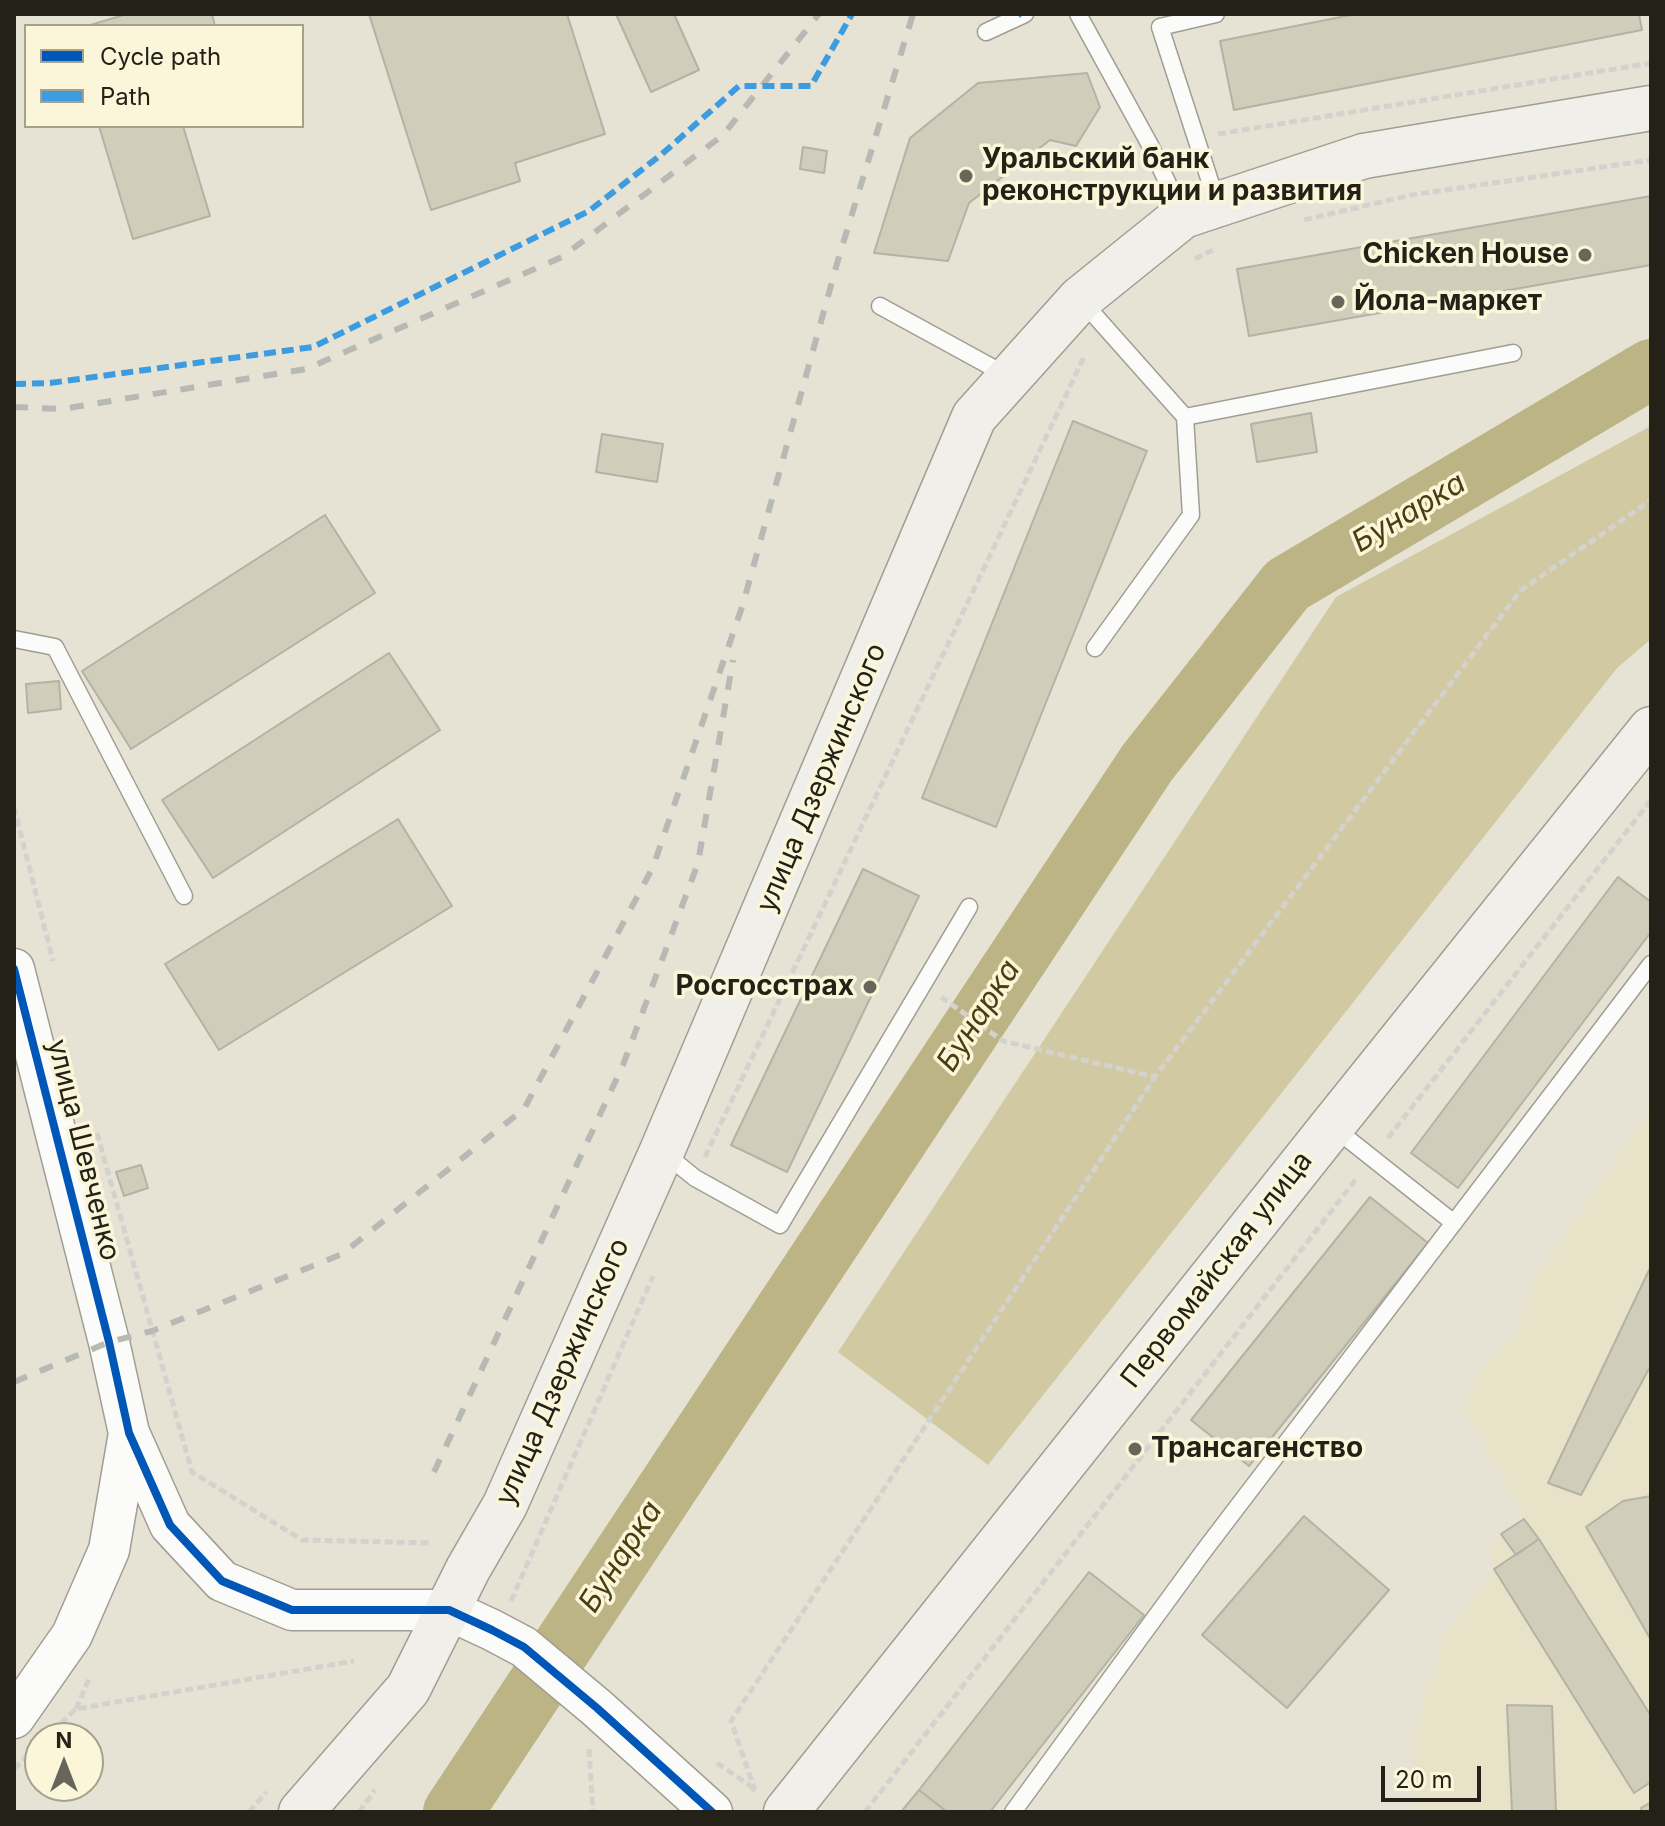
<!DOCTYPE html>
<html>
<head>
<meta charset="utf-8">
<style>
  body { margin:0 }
  #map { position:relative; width:1665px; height:1826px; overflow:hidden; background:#e6e3d4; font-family:Inter,sans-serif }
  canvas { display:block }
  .frame { position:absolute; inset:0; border:16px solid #242218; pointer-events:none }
  .legend { position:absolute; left:24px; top:24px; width:280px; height:104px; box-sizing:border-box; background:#fbf6d9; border:2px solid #a5a18c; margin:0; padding:10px 14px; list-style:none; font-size:24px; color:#242218 }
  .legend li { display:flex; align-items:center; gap:16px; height:40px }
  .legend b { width:40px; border:2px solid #a5a18c }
  .north { position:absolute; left:24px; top:1722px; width:80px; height:80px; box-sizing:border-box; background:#fbf6d9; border:2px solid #a5a18c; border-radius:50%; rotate:0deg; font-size:22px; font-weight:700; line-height:32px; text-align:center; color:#242218 }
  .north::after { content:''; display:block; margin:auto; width:28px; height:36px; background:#68665a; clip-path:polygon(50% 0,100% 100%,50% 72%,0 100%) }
  .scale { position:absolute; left:1381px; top:1766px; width:100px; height:36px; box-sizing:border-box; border:4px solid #242218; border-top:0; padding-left:10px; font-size:24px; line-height:28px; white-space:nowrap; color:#242218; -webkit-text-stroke:6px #fbf6d9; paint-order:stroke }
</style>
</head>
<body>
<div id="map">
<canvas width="1665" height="1826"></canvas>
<div class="frame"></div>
<ul class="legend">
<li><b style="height:10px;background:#0057b8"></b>Cycle path</li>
<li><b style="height:10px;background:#3c9cdf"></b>Path</li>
</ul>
<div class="north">N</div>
<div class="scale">20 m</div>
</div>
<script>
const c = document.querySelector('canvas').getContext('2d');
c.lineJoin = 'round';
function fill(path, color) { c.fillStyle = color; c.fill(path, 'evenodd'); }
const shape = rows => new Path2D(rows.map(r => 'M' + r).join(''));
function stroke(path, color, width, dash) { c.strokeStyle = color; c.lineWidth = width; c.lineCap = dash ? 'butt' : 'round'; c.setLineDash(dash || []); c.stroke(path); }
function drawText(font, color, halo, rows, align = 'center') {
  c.font = font + ' Inter,sans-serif'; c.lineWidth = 7; c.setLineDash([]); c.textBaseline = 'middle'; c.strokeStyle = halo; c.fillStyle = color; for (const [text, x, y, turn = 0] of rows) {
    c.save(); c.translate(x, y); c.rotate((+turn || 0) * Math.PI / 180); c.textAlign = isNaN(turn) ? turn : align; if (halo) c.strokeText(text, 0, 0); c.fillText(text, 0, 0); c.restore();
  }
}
const built = shape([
  [1651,1108,1651,1812,1418,1812,1412,1734,1444,1637,1494,1569,1488,1547,1524,1519,1464,1408,1484,1367,1515,1334,1538,1273]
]);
const forest = shape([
  [1651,426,1651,639,1617,668,988,1465,838,1352,1336,597]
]);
const river = shape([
  [453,1812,1147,763,1287,585,1651,369]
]);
const building = shape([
  [127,14,212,14,215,26,87,26,127,14],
  [369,14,567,14,605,134,515,163,520,181,431,210,369,14],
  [616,14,674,14,699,70,651,92,616,14],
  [1356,14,1639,14,1642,30,1234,110,1220,41,1356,14],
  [1087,73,1100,107,1076,146,1050,140,969,203,948,261,874,253,910,138,978,83,1087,73],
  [99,126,183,126,210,216,133,239,99,126],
  [803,147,827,151,824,173,800,169,803,147],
  [1651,196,1651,265,1249,336,1237,269,1651,196],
  [1311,413,1317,452,1257,462,1251,424,1311,413],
  [1073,421,1147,451,996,827,922,798,1073,421],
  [602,434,663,444,657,482,596,472,602,434],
  [325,515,375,593,131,749,82,671,325,515],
  [389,653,440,730,213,878,162,800,389,653],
  [59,681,61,709,28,713,26,684,59,681],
  [398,819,452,906,219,1050,165,964,398,819],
  [863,869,919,896,787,1172,731,1145,863,869],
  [1618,877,1651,902,1651,932,1458,1188,1411,1153,1618,877],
  [141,1165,148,1188,124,1196,116,1172,141,1165],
  [1370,1197,1428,1243,1249,1466,1191,1420,1370,1197],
  [1651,1266,1651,1365,1581,1495,1548,1483,1651,1266],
  [1651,1496,1651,1640,1586,1527,1623,1501,1651,1496],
  [1304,1516,1389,1590,1287,1708,1202,1635,1304,1516],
  [1524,1519,1539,1539,1516,1555,1501,1534,1524,1519],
  [1539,1539,1651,1716,1651,1782,1634,1793,1494,1569,1539,1539],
  [1089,1572,1144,1615,990,1812,947,1812,919,1790,1089,1572],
  [1507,1705,1552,1706,1556,1812,1512,1812,1507,1705],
  [919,1790,947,1812,901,1812,919,1790],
  [1651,1802,1651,1812,1643,1812,1641,1808,1651,1802]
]);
const path = shape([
  [1218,134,1651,63],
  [1304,220,1411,195,1651,160],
  [1195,259,1215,249],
  [14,807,53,961],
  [941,997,1003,1041,1155,1077,1520,591,1651,500],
  [97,1133,192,1472,302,1540,432,1543],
  [1388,1138,1651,800],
  [705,1157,1084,357],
  [511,1601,653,1276],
  [76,1709,89,1679],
  [52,1732,76,1709,354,1661],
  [589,1749,593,1812],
  [717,1763,755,1789],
  [14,1769,30,1753],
  [752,1791,754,1788,731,1721,1155,1077],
  [249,1812,266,1792],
  [359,1812,375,1790],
  [865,1812,1357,1178]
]);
const service = shape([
  [1078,14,1150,145,1182,214],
  [1216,14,1160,27,1217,203],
  [986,32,1025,14],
  [1081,300,1185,417,1191,515,1095,648],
  [880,306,1008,376],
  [1185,417,1513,353],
  [14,639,55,647,184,896],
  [1333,1127,1454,1223],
  [663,1152,695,1178,780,1225,969,907],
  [1013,1812,1203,1552,1651,964]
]);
const tertiary = shape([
  [14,969,109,1342,129,1433,170,1525,222,1581,292,1610,449,1610,492,1630,524,1647,597,1708,712,1812],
  [14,1718,72,1635,109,1550,129,1433]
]);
const secondary = shape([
  [301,1812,408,1689,468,1569,505,1505,662,1151,974,417,1080,299,1183,216,1364,156,1651,108],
  [786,1812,1332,1126,1651,729]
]);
const rail = shape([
  [14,407,62,409,306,369,562,257,723,135,819,14],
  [14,1382,109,1342,152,1331,342,1254,524,1109,653,867,743,604,838,260,913,14],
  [434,1472,623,1065,698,863,733,660]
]);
const quiet = shape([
  [1020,14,1022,15],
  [14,384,50,383,313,347,589,211,662,154,739,86,811,86,852,14]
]);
const cycleway = shape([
  [14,969,109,1342,129,1433,170,1525,222,1581,292,1610,449,1610,492,1630,524,1647,597,1708,712,1812]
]);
const markers = [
  [966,176,8,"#68665a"],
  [1585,255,8,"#68665a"],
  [1338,302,8,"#68665a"],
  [870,987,8,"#68665a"],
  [1135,1449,8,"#68665a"]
];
const poiNames = [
  ["Уральский банк",982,160],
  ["реконструкции и развития",982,192],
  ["Chicken House",1569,255,"right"],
  ["Йола-маркет",1354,302],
  ["Росгосстрах",854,987,"right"],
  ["Трансагенство",1151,1449]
];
const streetNames = [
  ["улица Дзержинского",822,778,-67],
  ["улица Шевченко",83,1150,76],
  ["Первомайская улица",1217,1270,-52],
  ["улица Дзержинского",563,1372,-66]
];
const waterNames = [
  ["Бунарка",1409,513,-31],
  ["Бунарка",979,1016,-57],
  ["Бунарка",621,1557,-57]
];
fill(built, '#e8e2c8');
fill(forest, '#d1c9a2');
stroke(river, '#bdb486', 60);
fill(building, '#d0cdba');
stroke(building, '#b4b2a5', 2);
stroke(service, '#a09e93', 19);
stroke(tertiary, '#a09e93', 43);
stroke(secondary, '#a09e93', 47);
stroke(path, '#d3d2cd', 5, [8, 4]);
stroke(service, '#fbfbf9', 16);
stroke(tertiary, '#fbfbf9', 40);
stroke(secondary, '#f0efe9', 44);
stroke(rail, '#b8b8b4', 6, [14, 14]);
stroke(quiet, '#3c9cdf', 6, [12, 6]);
stroke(cycleway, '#0057b8', 8);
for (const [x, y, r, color] of markers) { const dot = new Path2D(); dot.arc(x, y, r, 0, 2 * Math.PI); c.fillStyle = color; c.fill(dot); stroke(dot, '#fbf6d9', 3); }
drawText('bold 28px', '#242218', '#fbf6d9', poiNames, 'left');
drawText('28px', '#242218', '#fbf6d9', streetNames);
drawText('italic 30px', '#473f0f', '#fbf6d9', waterNames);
</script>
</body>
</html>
